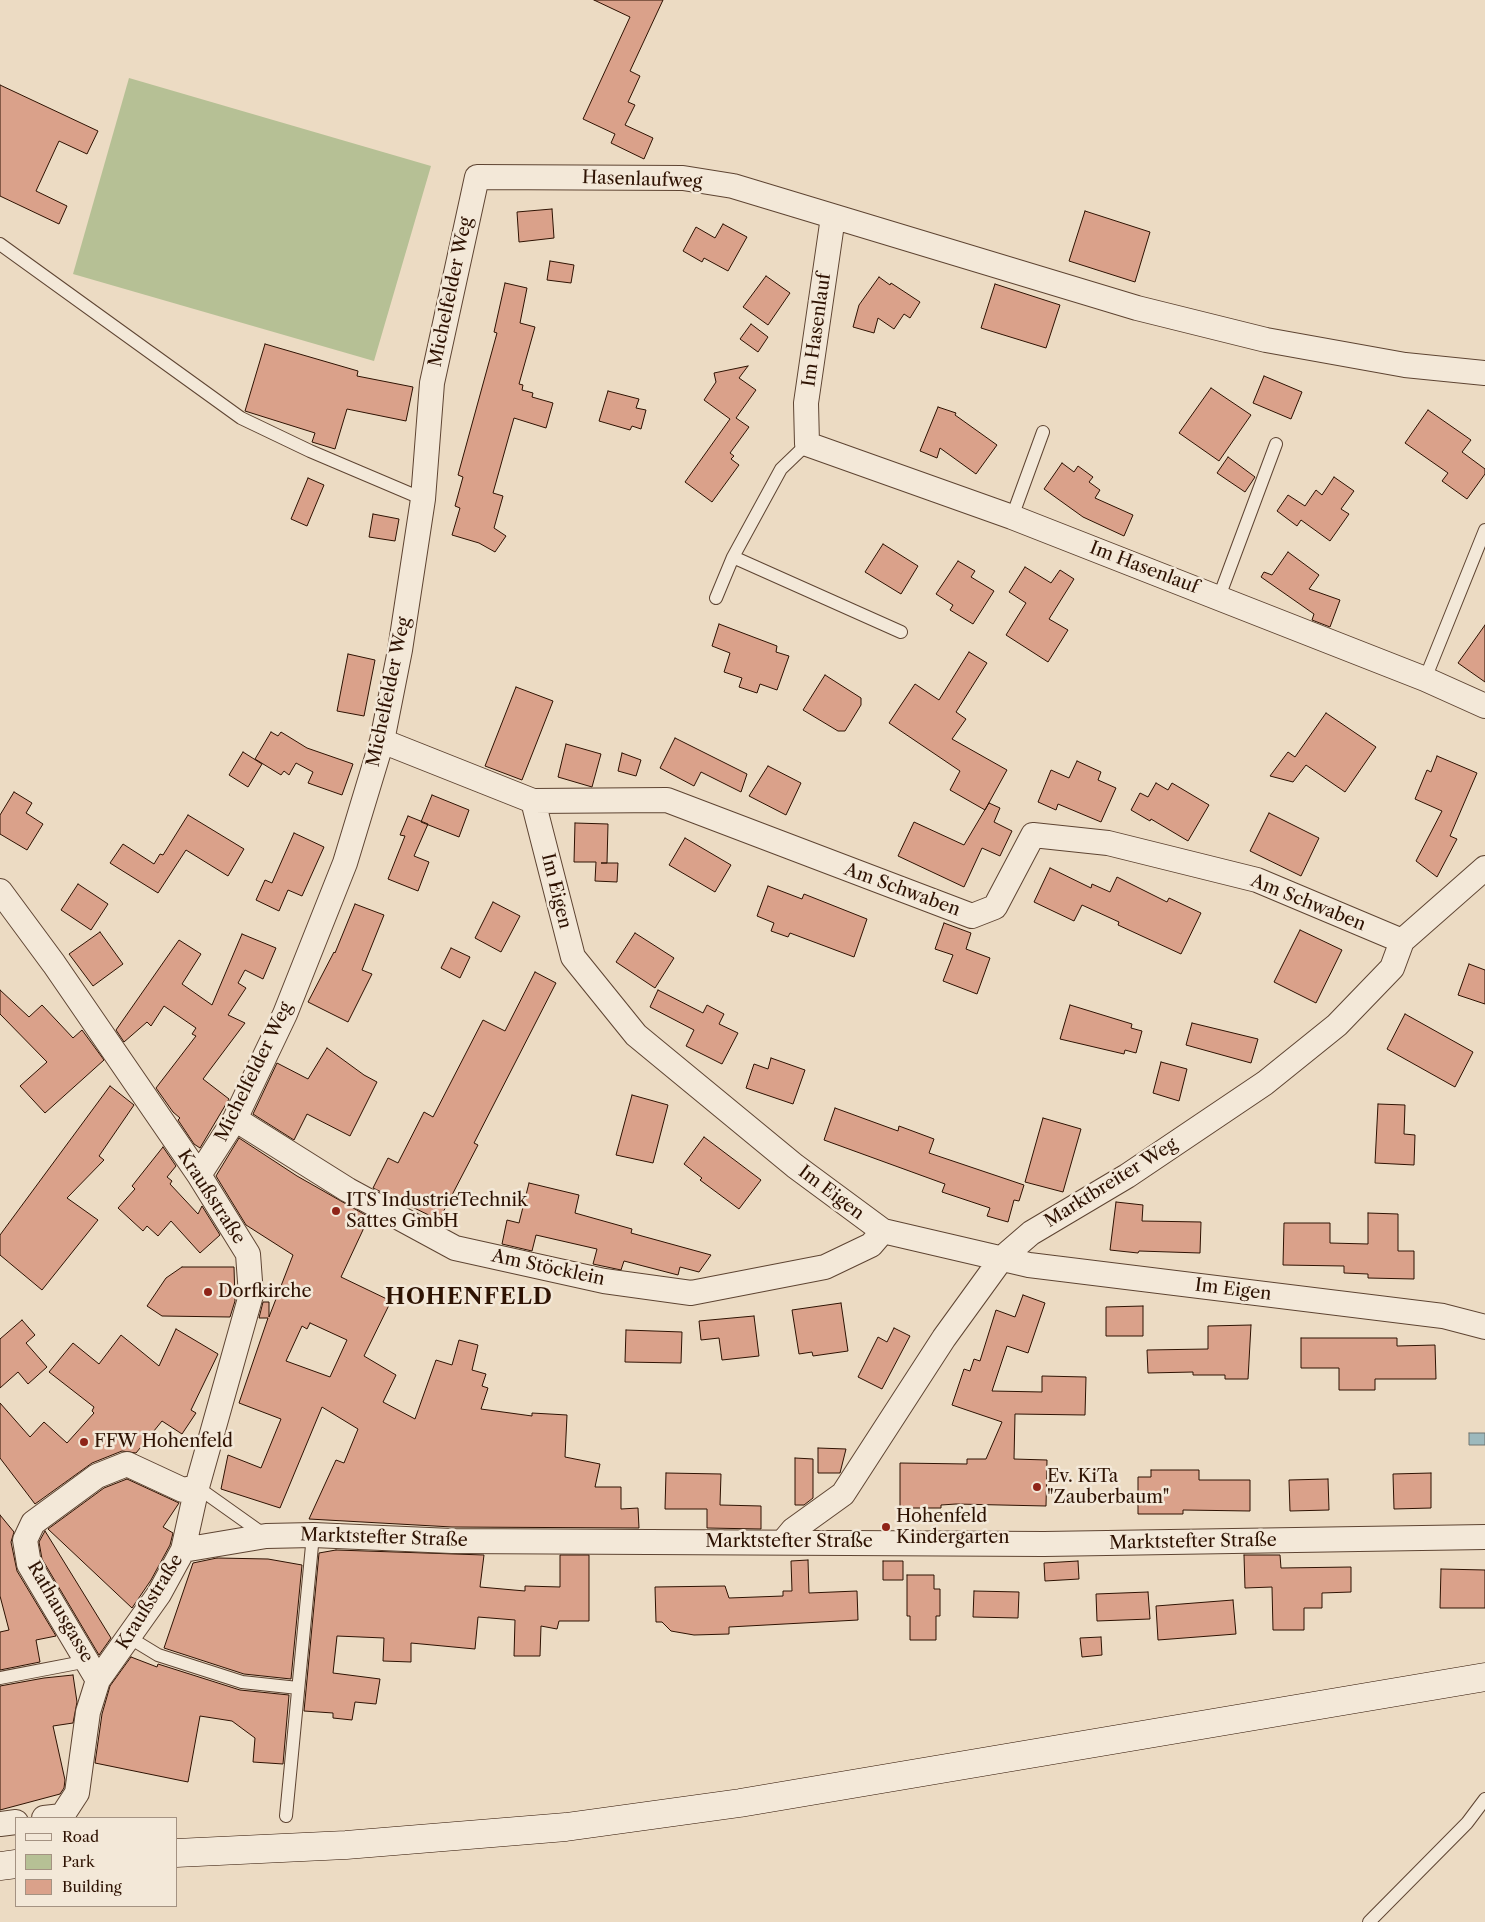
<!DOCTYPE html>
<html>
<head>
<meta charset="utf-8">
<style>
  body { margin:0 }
  #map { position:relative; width:1485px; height:1922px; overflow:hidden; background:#ecdbc3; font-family:"Libre Caslon Text",serif }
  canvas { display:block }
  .legend { position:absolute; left:15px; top:1817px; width:162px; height:90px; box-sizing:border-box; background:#f3e8d8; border:1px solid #a49282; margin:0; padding:6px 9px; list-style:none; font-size:15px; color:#2e1202 }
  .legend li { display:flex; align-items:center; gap:10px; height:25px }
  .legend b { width:25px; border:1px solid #a49282 }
</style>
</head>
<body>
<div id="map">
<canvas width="1485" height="1922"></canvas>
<ul class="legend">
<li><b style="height:6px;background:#f3e8d8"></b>Road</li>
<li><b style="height:14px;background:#b6c095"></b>Park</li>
<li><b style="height:14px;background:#daa18a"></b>Building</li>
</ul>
</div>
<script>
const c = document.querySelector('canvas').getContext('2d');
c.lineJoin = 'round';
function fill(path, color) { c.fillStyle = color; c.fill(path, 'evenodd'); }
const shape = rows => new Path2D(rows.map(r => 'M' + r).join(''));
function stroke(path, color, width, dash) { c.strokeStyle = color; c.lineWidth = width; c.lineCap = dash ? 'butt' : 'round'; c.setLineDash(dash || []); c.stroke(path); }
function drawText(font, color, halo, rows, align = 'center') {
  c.font = font + ' "Libre Caslon Text",serif'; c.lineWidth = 5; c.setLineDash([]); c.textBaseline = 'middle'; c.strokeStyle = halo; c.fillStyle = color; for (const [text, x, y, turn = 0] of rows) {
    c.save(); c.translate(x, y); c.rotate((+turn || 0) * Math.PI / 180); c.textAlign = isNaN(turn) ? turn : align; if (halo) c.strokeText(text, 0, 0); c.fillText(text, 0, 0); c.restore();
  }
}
const green = shape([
  [129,78,431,166,374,361,73,274]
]);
const water = shape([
  [1469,1433,1485,1433,1485,1445,1469,1445,1469,1433]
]);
const building = shape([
  [594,0,663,0,630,71,640,76,628,102,635,105,625,125,653,138,644,159,611,143,615,134,583,119,630,17,594,0],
  [0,85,98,131,87,154,59,141,36,191,67,206,59,224,0,196,0,85],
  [552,209,554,238,519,242,517,212,552,209],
  [1085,211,1150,232,1135,282,1069,261,1085,211],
  [723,224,747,237,728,271,704,258,702,262,683,251,696,227,715,238,723,224],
  [550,261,574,265,571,283,547,280,550,261],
  [766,276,790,293,768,325,743,307,766,276],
  [879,277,890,285,891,283,920,302,910,318,904,314,894,329,878,318,874,333,853,327,859,305,879,277],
  [505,283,527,288,520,323,535,327,519,384,523,385,522,390,533,393,532,397,553,403,546,428,514,418,493,493,503,496,494,528,506,536,495,552,479,543,452,535,460,508,455,506,463,477,458,475,497,333,494,332,505,283],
  [995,284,1060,305,1046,348,981,328,995,284],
  [751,324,768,337,758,352,740,339,751,324],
  [265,344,358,371,357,376,413,387,406,421,347,409,335,449,312,442,315,433,245,411,265,344],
  [748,366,739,378,756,390,736,418,749,427,730,453,734,456,731,459,739,465,712,502,685,482,730,419,704,400,716,382,714,373,748,366],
  [1264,376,1302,392,1291,419,1253,403,1264,376],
  [1211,388,1251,415,1219,461,1179,433,1211,388],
  [608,391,639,399,636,408,646,410,641,429,632,426,630,430,599,421,608,391],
  [938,407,956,413,955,415,997,445,976,474,940,448,937,458,920,451,938,407],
  [1428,410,1471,440,1462,452,1485,469,1485,474,1467,499,1442,481,1448,473,1405,443,1428,410],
  [1228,457,1255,477,1245,492,1217,473,1228,457],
  [1062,463,1074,472,1078,466,1093,477,1089,482,1100,490,1095,498,1133,515,1124,536,1083,517,1044,489,1062,463],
  [1334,477,1354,491,1341,509,1349,514,1330,541,1301,520,1297,526,1277,511,1288,495,1305,506,1316,490,1322,495,1334,477],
  [308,478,324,485,307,526,291,519,308,478],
  [373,514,399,519,395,541,369,537,373,514],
  [883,544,918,566,901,594,865,572,883,544],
  [1288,552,1319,575,1309,589,1340,600,1330,627,1312,620,1314,614,1261,577,1264,572,1272,575,1288,552],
  [958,561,975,571,971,577,994,591,973,624,950,610,953,605,936,594,958,561],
  [1025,567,1051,583,1060,570,1074,579,1049,619,1068,630,1048,662,1006,635,1026,603,1009,592,1025,567],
  [719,624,777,646,776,652,789,656,777,690,760,684,757,693,739,687,742,678,724,672,730,653,712,646,719,624],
  [1485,625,1485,682,1458,663,1485,625],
  [969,652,987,663,956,712,966,719,952,739,1007,770,985,810,950,790,960,771,889,723,915,684,939,700,969,652],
  [348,654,375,660,364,716,337,711,348,654],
  [825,675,861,698,861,705,845,731,838,731,803,710,825,675],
  [516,687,553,701,522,780,485,766,516,687],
  [1326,713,1376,747,1345,792,1306,765,1293,782,1270,776,1288,752,1295,757,1326,713],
  [271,732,278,736,281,732,307,748,353,764,342,795,308,783,313,772,296,763,289,775,284,771,281,775,255,759,271,732],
  [675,738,747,774,741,792,701,772,694,786,660,768,675,738],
  [566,744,601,754,592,787,558,777,566,744],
  [243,752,262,764,248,787,229,775,243,752],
  [622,753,641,760,636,776,618,771,622,753],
  [1437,756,1477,773,1450,836,1457,839,1437,877,1416,861,1442,811,1415,799,1427,770,1431,772,1437,756],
  [1077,761,1101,772,1098,780,1116,788,1101,822,1058,804,1056,810,1038,802,1051,770,1069,778,1077,761],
  [768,766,801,783,786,815,749,796,768,766],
  [1156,783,1168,790,1172,783,1209,805,1188,841,1151,819,1150,821,1131,810,1140,793,1148,797,1156,783],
  [14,792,32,803,26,813,43,824,27,850,0,834,0,815,14,792],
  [432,795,469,810,459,837,421,822,432,795],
  [989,803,1000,808,994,822,1012,831,1000,856,982,848,964,887,898,856,914,822,964,845,989,803],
  [1269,813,1319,838,1301,876,1250,851,1269,813],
  [188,815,244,849,228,876,186,850,158,893,110,863,123,844,154,864,160,854,163,855,188,815],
  [408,816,428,824,414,856,429,862,418,891,388,879,405,836,400,835,408,816],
  [575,823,608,824,607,863,601,863,618,863,617,882,595,881,596,862,574,862,575,823],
  [294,833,324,847,302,896,288,890,279,911,256,900,265,880,272,883,294,833],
  [685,838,731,865,715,892,669,865,685,838],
  [1050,868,1091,888,1092,884,1110,892,1117,877,1167,902,1169,898,1201,913,1181,954,1118,925,1119,922,1082,905,1074,921,1034,902,1050,868],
  [78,884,108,904,91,930,61,910,78,884],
  [768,886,802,899,804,894,867,919,854,957,790,933,788,937,771,931,774,923,757,916,768,886],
  [493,902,520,916,501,952,475,938,493,902],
  [355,904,384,915,362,970,372,974,348,1022,308,1002,334,952,335,953,355,904],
  [944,923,971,933,966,949,990,958,977,994,943,981,953,955,935,949,944,923],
  [1300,930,1342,950,1316,1003,1274,982,1300,930],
  [100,932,123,964,93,986,69,954,100,932],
  [635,933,674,958,655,988,616,962,635,933],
  [242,934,276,948,263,979,245,970,238,983,246,988,228,1015,245,1023,203,1079,229,1099,200,1148,194,1144,178,1120,180,1118,173,1112,156,1088,196,1036,192,1034,196,1028,164,1006,151,1026,147,1022,124,1042,116,1030,179,940,201,954,182,984,212,1005,242,934],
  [451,948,470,957,460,978,441,968,451,948],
  [1469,964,1485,970,1485,1004,1458,995,1469,964],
  [535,972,556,983,474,1143,478,1145,439,1220,373,1188,388,1158,398,1163,424,1112,433,1117,483,1020,505,1031,535,972],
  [0,990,29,1017,42,1005,73,1038,82,1030,104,1060,45,1113,20,1086,47,1062,0,1014,0,990],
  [658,990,703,1013,707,1005,724,1014,719,1024,738,1033,722,1064,686,1046,694,1030,650,1007,658,990],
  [1070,1005,1132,1024,1131,1028,1142,1031,1136,1053,1125,1050,1124,1054,1060,1039,1070,1005],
  [1405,1014,1473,1052,1455,1087,1387,1049,1405,1014],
  [1192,1023,1258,1039,1251,1063,1186,1045,1192,1023],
  [327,1048,364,1075,377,1082,350,1136,307,1114,294,1140,253,1114,277,1063,308,1079,327,1048],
  [771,1058,805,1070,793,1104,746,1088,754,1064,768,1069,771,1058],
  [1161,1062,1187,1069,1179,1101,1153,1093,1161,1062],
  [110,1086,134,1105,99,1156,104,1160,67,1198,98,1220,42,1290,0,1255,0,1235,110,1086],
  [632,1095,668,1105,653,1163,616,1155,632,1095],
  [1378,1104,1405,1105,1404,1134,1415,1135,1414,1165,1375,1163,1378,1104],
  [835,1108,898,1131,899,1126,934,1139,929,1153,1024,1185,1019,1201,1014,1200,1008,1222,987,1216,990,1208,942,1192,945,1184,824,1140,835,1108],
  [1043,1118,1081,1129,1063,1192,1025,1182,1043,1118],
  [704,1137,761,1180,739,1209,700,1180,702,1178,684,1164,704,1137],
  [239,1138,297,1176,369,1217,341,1277,391,1301,364,1356,396,1375,383,1402,415,1419,436,1360,452,1365,459,1340,478,1345,472,1370,486,1374,482,1386,488,1388,481,1409,532,1416,532,1413,567,1415,565,1457,600,1464,595,1487,621,1487,621,1509,638,1508,639,1528,452,1527,309,1519,336,1460,344,1463,358,1429,322,1407,280,1508,221,1489,228,1455,261,1468,281,1419,239,1403,268,1318,259,1318,263,1302,269,1302,269,1317,293,1255,246,1225,216,1176,239,1138],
  [310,1323,347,1340,330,1377,286,1361,302,1326,307,1329,310,1323],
  [163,1147,176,1166,167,1177,172,1181,170,1184,198,1214,202,1206,220,1235,200,1253,171,1221,158,1236,147,1226,143,1231,118,1208,135,1189,132,1186,163,1147],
  [529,1183,579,1195,575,1213,632,1229,631,1233,711,1255,699,1272,680,1267,678,1275,624,1261,621,1270,593,1264,597,1249,536,1235,532,1251,502,1244,507,1220,519,1223,529,1183],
  [1116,1202,1143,1205,1142,1221,1201,1222,1200,1253,1139,1251,1138,1253,1110,1250,1116,1202],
  [1368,1213,1398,1214,1398,1251,1414,1251,1414,1279,1368,1278,1368,1274,1344,1273,1344,1266,1283,1265,1284,1223,1330,1223,1330,1243,1368,1244,1368,1213],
  [182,1267,234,1267,235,1301,230,1317,162,1316,147,1306,166,1278,182,1267],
  [1023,1295,1045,1303,1028,1353,1007,1346,992,1391,1042,1392,1042,1376,1086,1377,1085,1415,1015,1414,1014,1459,1047,1460,1046,1506,956,1504,941,1505,941,1508,900,1508,900,1463,967,1464,967,1459,986,1459,1002,1422,952,1405,964,1369,970,1371,974,1359,980,1361,996,1310,1015,1317,1023,1295],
  [841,1303,848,1351,813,1356,812,1352,799,1354,792,1310,841,1303],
  [1143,1306,1143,1336,1106,1336,1106,1307,1143,1306],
  [754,1316,759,1356,722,1360,719,1338,701,1340,699,1321,754,1316],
  [22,1320,35,1335,26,1343,47,1367,28,1384,18,1372,0,1388,0,1339,22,1320],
  [1251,1325,1248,1379,1225,1379,1225,1375,1193,1375,1193,1372,1148,1373,1147,1350,1208,1349,1208,1326,1251,1325],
  [894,1328,910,1336,882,1389,858,1377,878,1337,887,1342,894,1328],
  [176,1329,218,1354,191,1410,196,1413,182,1434,162,1421,136,1453,122,1451,92,1463,35,1504,0,1458,0,1403,30,1437,44,1422,67,1443,94,1413,92,1411,94,1407,49,1372,73,1343,99,1364,121,1335,159,1366,176,1329],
  [626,1330,682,1332,681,1363,625,1362,626,1330],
  [1301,1338,1397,1338,1397,1346,1435,1345,1436,1379,1375,1379,1375,1390,1339,1390,1339,1368,1301,1368,1301,1338],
  [818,1448,846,1449,840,1473,818,1473,818,1448],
  [795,1458,813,1459,813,1498,804,1505,795,1505,795,1458],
  [1151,1470,1199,1470,1199,1480,1250,1480,1250,1511,1183,1510,1183,1514,1138,1514,1138,1477,1151,1477,1151,1470],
  [666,1473,721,1474,720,1505,761,1506,761,1529,707,1528,707,1509,665,1509,666,1473],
  [1431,1473,1431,1508,1394,1509,1393,1474,1431,1473],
  [127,1479,179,1503,163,1527,173,1533,170,1545,151,1580,132,1608,48,1529,104,1488,127,1479],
  [1328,1479,1329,1510,1290,1511,1289,1480,1328,1479],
  [0,1515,14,1532,11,1542,17,1571,56,1636,36,1640,40,1662,0,1670,0,1632,9,1630,0,1596,0,1515],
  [45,1531,111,1638,99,1655,42,1559,39,1542,45,1531],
  [336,1550,484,1555,480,1587,525,1591,525,1586,560,1587,560,1555,589,1555,589,1621,559,1621,557,1629,541,1626,540,1656,514,1656,515,1620,478,1617,475,1649,411,1643,411,1662,383,1661,384,1638,337,1636,333,1673,380,1679,376,1704,355,1702,352,1720,333,1718,333,1713,304,1711,319,1553,336,1550],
  [1244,1555,1280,1555,1281,1568,1351,1567,1351,1592,1322,1593,1322,1608,1304,1608,1304,1630,1273,1630,1272,1587,1245,1588,1244,1555],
  [217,1558,268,1559,302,1565,291,1679,244,1674,164,1648,193,1563,217,1558],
  [808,1560,809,1593,857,1591,858,1620,729,1627,729,1634,694,1635,671,1631,662,1622,656,1622,655,1587,725,1586,729,1598,783,1596,783,1591,792,1591,791,1561,808,1560],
  [883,1561,903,1561,903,1580,883,1580,883,1561],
  [1078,1561,1079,1579,1045,1581,1044,1563,1078,1561],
  [1441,1569,1485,1570,1485,1608,1440,1608,1441,1569],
  [907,1575,934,1575,934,1589,940,1589,940,1616,936,1616,936,1640,910,1640,910,1616,907,1616,907,1575],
  [974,1591,1019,1592,1018,1618,973,1617,974,1591],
  [1148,1592,1150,1619,1097,1621,1096,1594,1148,1592],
  [1233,1600,1236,1634,1158,1640,1156,1606,1233,1600],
  [1101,1637,1102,1655,1082,1657,1080,1638,1101,1637],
  [131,1657,157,1667,158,1664,240,1690,289,1695,283,1764,253,1762,255,1738,232,1721,200,1716,188,1782,95,1763,102,1714,110,1686,131,1657],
  [73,1675,77,1702,73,1723,53,1726,65,1780,64,1788,60,1794,0,1810,0,1686,44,1678,73,1675]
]);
const service = shape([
  [0,244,241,418,310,451,423,499],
  [1012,517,1043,432],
  [733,557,901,632],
  [1219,597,1276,444],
  [716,598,733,557,781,469,807,444],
  [1425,679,1485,530],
  [197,1487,266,1536],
  [130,1638,158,1655,242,1682,298,1688],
  [0,1678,88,1661],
  [286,1816,313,1535],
  [1369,1922,1467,1823,1485,1799]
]);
const minor = shape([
  [833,217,806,403,807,444,1012,517,1425,679,1485,706],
  [382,741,533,801,573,957,636,1035,795,1166,883,1231,1029,1265,1443,1316,1485,1327],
  [533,801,667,800,972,916,995,907,1033,835,1108,843,1257,880,1402,941],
  [0,891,54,964,199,1175,248,1254,251,1295,197,1487,183,1550,159,1594,98,1680,88,1712,77,1793,62,1816,44,1818],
  [235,1119,348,1190,455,1248,604,1281,691,1293,825,1267,871,1245,883,1231],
  [199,1175,235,1119,285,1014,345,863,382,741,400,650,423,499,432,383,477,177,683,178,733,186,1137,308,1266,340,1405,365,1485,373],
  [783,1542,793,1530,843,1494,944,1338,1002,1258,1031,1233,1127,1176,1265,1083,1337,1025,1392,968,1402,941,1485,868],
  [183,1550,266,1536,313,1535,452,1541,1044,1544,1485,1537],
  [98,1680,29,1564,25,1540,33,1523,97,1476,127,1464,183,1490,197,1487],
  [0,1824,16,1822]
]);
const secondary = shape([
  [176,1853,346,1845,566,1827,740,1803,1485,1677],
  [0,1866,16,1864]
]);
const markers = [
  [336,1211,5,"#8f2418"],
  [208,1292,5,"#8f2418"],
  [84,1442,5,"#8f2418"],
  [1037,1487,5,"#8f2418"],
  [886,1527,5,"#8f2418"]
];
const streetNames = [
  ["Hasenlaufweg",642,180,2],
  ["Michelfelder Weg",451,292,-78],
  ["Im Hasenlauf",817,330,-82],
  ["Im Hasenlauf",1144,568,21],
  ["Michelfelder Weg",389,692,-78],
  ["Am Schwaben",902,890,20],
  ["Im Eigen",556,891,76],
  ["Am Schwaben",1308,903,22],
  ["Michelfelder Weg",254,1072,-64],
  ["Marktbreiter Weg",1111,1183,-32],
  ["Im Eigen",831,1193,37],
  ["Kraußstraße",211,1197,57],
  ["Am Stöcklein",548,1268,12],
  ["Im Eigen",1233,1290,7],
  ["Marktstefter Straße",384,1538,2],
  ["Marktstefter Straße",789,1542],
  ["Marktstefter Straße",1193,1542,-1],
  ["Kraußstraße",150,1602,-58],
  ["Rathausgasse",60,1612,60]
];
const poiNames = [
  ["ITS IndustrieTechnik",346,1201],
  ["Sattes GmbH",346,1222],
  ["Dorfkirche",218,1292],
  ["FFW Hohenfeld",94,1442],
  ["Ev. KiTa",1047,1477],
  ["\"Zauberbaum\"",1047,1498],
  ["Hohenfeld",896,1517],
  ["Kindergarten",896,1538]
];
const districtNames = [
  ["HOHENFELD",469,1298]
];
fill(green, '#b6c095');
fill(water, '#9cb9bd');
stroke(water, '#707672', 1);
fill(building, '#daa18a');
stroke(building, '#2e1202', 1);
stroke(service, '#5e4432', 14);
stroke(minor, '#5e4432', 26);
stroke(secondary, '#2e1202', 29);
stroke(service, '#f3e8d8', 12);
stroke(minor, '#f3e8d8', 24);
stroke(secondary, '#f3e8d8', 28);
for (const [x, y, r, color] of markers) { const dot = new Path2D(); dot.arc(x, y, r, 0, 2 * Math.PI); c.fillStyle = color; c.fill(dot); stroke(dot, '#f3e8d8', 2); }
drawText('18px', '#2e1202', '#f3e8d8', streetNames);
drawText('18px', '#2e1202', '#f3e8d8', poiNames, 'left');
c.letterSpacing = '1px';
drawText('bold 22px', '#2e1202', '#f3e8d8', districtNames);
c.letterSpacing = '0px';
</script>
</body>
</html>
